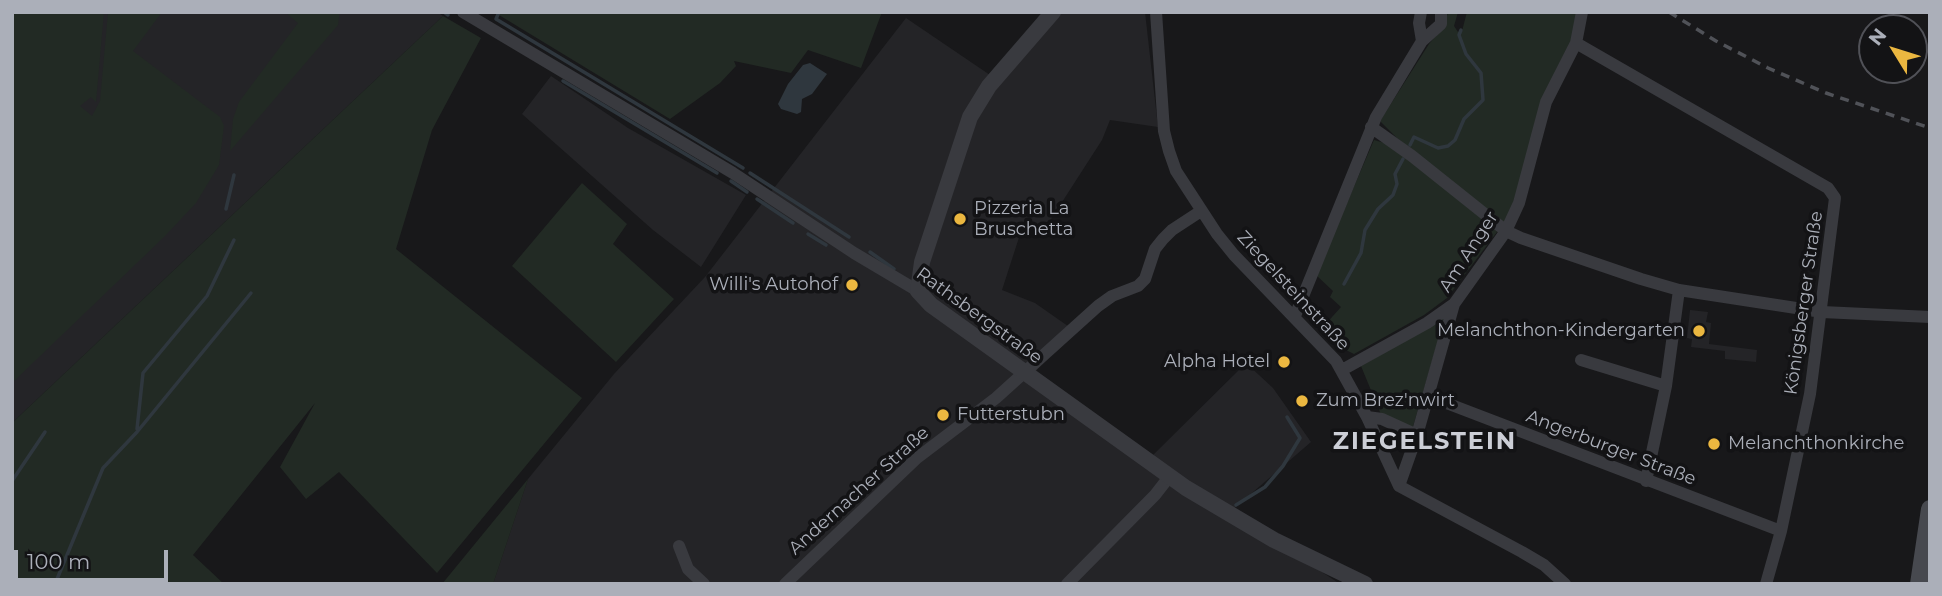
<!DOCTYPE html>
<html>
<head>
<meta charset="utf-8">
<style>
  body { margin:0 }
  #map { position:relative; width:1942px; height:596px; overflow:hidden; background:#18181a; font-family:Montserrat,sans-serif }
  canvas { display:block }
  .frame { position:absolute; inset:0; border:14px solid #abafb9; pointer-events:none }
  .north { position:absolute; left:1858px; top:14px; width:70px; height:70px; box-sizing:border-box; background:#131315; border:2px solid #505157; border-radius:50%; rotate:308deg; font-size:19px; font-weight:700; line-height:28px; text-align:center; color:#abafb9 }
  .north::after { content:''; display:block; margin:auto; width:24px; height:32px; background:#ebb740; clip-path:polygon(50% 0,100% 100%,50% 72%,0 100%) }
  .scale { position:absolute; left:14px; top:550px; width:154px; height:32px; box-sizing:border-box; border:4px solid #abafb9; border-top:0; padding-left:9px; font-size:21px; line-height:24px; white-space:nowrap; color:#abafb9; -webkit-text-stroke:5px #131315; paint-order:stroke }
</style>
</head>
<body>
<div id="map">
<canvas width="1942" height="596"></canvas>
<div class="frame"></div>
<div class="north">N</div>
<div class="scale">100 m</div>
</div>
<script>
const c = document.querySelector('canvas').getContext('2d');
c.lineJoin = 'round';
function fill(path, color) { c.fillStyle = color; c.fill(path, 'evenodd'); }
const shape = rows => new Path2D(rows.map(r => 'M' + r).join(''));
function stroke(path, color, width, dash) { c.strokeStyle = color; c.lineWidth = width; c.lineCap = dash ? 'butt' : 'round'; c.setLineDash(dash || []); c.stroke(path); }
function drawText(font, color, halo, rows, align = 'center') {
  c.font = font + ' Montserrat,sans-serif'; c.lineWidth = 7; c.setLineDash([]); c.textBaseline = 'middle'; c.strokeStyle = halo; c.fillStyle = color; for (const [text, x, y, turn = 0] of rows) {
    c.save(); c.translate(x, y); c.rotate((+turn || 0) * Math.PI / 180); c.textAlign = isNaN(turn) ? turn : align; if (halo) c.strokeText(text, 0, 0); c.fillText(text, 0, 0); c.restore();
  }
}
const built = shape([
  [12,12,437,12,443,16,12,423],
  [1046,12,1145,12,1158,127,1110,120,1102,140,1046,227,1024,222,1002,290,1035,303,1075,331,1031,376,1148,460,1246,363,1273,388,1311,442,1231,511,1340,584,493,584,528,479,614,374,705,277,906,18,990,75],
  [551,76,628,128,746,195,701,267,653,230,522,114],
  [1690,310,1708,312,1706,322,1711,323,1709,344,1757,350,1756,362,1725,359,1725,351,1691,347,1692,339,1687,338]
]);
const green = shape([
  [12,12,104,12,96,102,91,97,80,106,92,116,100,101,108,12,162,12,133,51,220,117,224,126,219,165,196,203,165,236,12,383],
  [285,12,339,12,339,17,338,25,230,151,233,119,239,102,298,23],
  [494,12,882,12,861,68,808,50,791,73,734,61,736,66,720,83,670,119],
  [1448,12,1458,12,1454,26,1458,32,1462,31,1467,12,1578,12,1572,40,1507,221,1503,223,1397,138,1380,121,1429,44,1444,26],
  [443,16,481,38,432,130,396,249,582,398,437,573,339,472,306,499,280,467,315,403,193,555,224,584,12,584,12,423],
  [1374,140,1388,144,1495,227,1497,232,1447,298,1424,315,1354,354,1342,348,1324,326,1341,307,1330,297,1333,291,1316,275],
  [582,183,627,224,613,244,674,299,616,362,512,266],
  [1445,317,1412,430,1382,417,1361,366],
  [528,479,493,584,442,584]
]);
const water = shape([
  [810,63,827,74,812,94,802,99,801,112,797,114,781,109,778,104,788,84,803,65]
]);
const stream = shape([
  [444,12,448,15],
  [499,12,496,19,743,168],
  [563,81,717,173],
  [1410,145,1414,137,1438,148,1448,146,1455,140,1464,119,1483,100,1481,73,1466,54,1459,35,1461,30],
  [750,173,849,237],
  [731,181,747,192],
  [757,199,793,223],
  [226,209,234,175],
  [808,234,826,245],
  [870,252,894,269],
  [1344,284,1361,253,1365,230,1378,209,1393,195,1397,184,1395,174,1403,159],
  [137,429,143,373,207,296,234,240],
  [12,481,45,432],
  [1236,505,1265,487,1283,466,1300,438,1287,417],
  [55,584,103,468,137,432,251,293]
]);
const minor = shape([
  [463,12,733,173,854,253,918,291],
  [1156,12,1164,131,1169,151,1176,171,1217,234,1234,255,1336,361,1367,417,1399,486,1522,552,1544,565,1565,584],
  [1421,12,1419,23,1422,41],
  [1576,43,1828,188,1835,198,1810,394,1781,531,1766,584],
  [1371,127,1412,156,1506,231,1521,238,1641,279,1679,290,1822,312,1930,317],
  [1295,316,1376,117,1422,41,1441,24,1441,12],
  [1581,360,1666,386],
  [1342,370,1427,323,1454,304],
  [1428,396,1781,531],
  [1367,417,1382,419,1417,435],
  [1646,481,1666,386,1679,290],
  [1399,486,1417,435,1454,304,1506,231,1519,203,1546,102,1576,43,1582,12],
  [679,546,688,569,704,584],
  [785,584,917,458,996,398,1098,306,1112,296,1138,286,1145,279,1155,249,1163,239,1172,230,1201,211],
  [1067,584,1155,495,1169,477]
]);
const tertiary = shape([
  [1053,12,989,86,970,117,922,262,918,291,931,305,1186,488,1274,540,1365,584]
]);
const secondary = shape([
  [1919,584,1930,509]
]);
const rail = shape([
  [1669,12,1716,41,1768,68,1826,93,1930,128]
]);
const markers = [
  [960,219,7,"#ebb740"],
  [852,285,7,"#ebb740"],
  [1699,331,7,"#ebb740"],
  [1284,362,7,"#ebb740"],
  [1302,401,7,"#ebb740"],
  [943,415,7,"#ebb740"],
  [1714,444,7,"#ebb740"]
];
const poiNames = [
  ["Pizzeria La",974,209],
  ["Bruschetta",974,230],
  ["Willi's Autohof",838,285,"right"],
  ["Melanchthon-Kindergarten",1685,331,"right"],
  ["Alpha Hotel",1270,362,"right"],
  ["Zum Brez'nwirt",1316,401],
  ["Futterstubn",957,415],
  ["Melanchthonkirche",1728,444]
];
const streetNames = [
  ["Am Anger",1469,252,-57],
  ["Ziegelsteinstraße",1293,291,47],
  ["Königsberger Straße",1804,303,-82],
  ["Rathsbergstraße",979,316,36],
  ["Angerburger Straße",1611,448,21],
  ["Andernacher Straße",859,491,-42]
];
const districtNames = [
  ["ZIEGELSTEIN",1425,442]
];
fill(built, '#242427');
fill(green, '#222a24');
fill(water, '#2f373e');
stroke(stream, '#2f373e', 3.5);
stroke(minor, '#393a3f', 12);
stroke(tertiary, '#393a3f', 16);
stroke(secondary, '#47494f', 18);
stroke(rail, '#505258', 3.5, [9, 7]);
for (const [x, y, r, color] of markers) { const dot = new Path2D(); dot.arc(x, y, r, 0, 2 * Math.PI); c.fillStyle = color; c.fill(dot); stroke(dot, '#131315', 2.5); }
drawText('18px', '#abafb9', '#131315', poiNames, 'left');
drawText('18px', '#abafb9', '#131315', streetNames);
c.letterSpacing = '2px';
drawText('bold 24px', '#ccced6', '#131315', districtNames);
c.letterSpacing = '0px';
</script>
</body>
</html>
